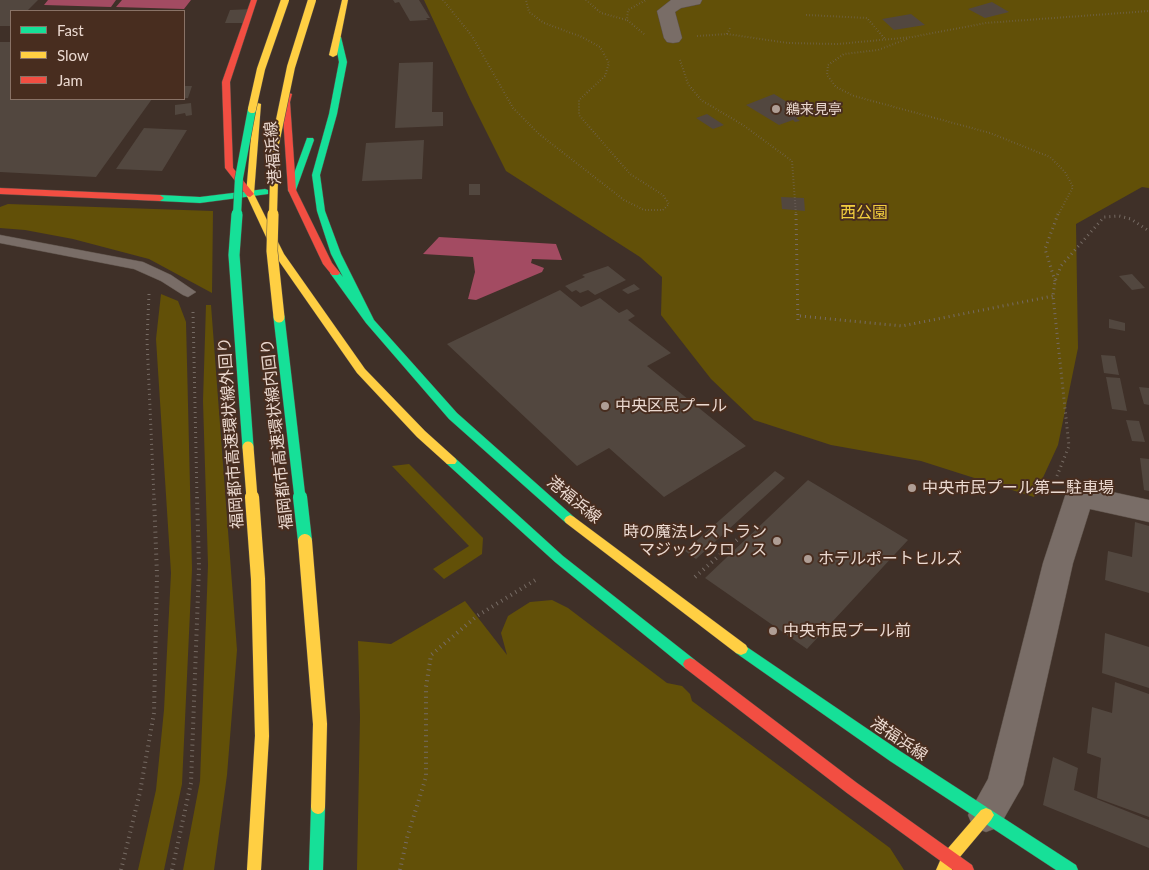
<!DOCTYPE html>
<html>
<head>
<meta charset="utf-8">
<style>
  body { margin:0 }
  #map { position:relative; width:1149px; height:870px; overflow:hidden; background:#3f3028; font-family:Lato,sans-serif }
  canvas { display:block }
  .legend { position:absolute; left:10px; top:10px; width:175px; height:90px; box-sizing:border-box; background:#482d1f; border:1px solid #897266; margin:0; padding:6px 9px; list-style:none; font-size:15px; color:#ebd9d0 }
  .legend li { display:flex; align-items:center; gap:10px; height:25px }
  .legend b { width:25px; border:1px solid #897266 }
</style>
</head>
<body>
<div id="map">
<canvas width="1149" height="870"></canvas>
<ul class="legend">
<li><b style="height:6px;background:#16e098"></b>Fast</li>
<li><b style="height:6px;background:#ffcf43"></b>Slow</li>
<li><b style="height:6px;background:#f24e42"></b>Jam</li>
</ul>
</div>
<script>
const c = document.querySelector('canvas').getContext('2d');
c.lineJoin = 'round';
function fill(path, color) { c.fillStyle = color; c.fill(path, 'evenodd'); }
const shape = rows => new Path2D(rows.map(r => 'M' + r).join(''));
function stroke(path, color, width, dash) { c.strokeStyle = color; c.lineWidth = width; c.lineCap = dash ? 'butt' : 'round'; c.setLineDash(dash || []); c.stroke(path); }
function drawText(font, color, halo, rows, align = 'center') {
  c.font = font + ' Lato,"Noto Sans JP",sans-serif'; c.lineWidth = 4; c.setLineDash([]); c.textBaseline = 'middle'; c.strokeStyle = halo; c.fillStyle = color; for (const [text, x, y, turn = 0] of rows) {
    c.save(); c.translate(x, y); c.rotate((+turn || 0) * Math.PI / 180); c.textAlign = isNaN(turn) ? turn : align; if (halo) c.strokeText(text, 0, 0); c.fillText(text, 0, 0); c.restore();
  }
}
const green = shape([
  [424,0,1149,0,1149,188,1142,187,1076,224,1078,348,1058,445,1034,497,921,461,831,445,754,420,711,379,661,315,662,277,640,257,506,171,470,99],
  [8,204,213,211,212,293,149,259,73,239,25,230,0,228,0,207],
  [161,294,178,301,186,322,192,569,182,784,164,870,138,870,156,790,164,710,171,573,156,339],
  [206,305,211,305,237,650,227,775,214,870,183,870,200,781,208,565,203,401],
  [409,464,483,538,482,554,444,579,433,569,469,546,392,466],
  [552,600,568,608,667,683,682,686,690,694,692,701,890,848,904,870,357,870,360,717,358,641,391,644,465,601,507,655,501,633,508,616,530,602]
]);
const water = shape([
  [48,0,116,0,111,7,44,5],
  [122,0,191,0,184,9,116,7],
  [439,237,556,244,562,260,532,259,531,263,544,268,542,272,476,300,468,299,475,272,473,257,423,254]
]);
const building = shape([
  [0,0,38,0,27,11,11,11,11,26,0,26],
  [393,0,419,0,430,18,426,18,428,20,410,21,399,2,395,3],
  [992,2,1009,12,985,18,968,9],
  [254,9,248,23,225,23,230,10],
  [911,14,925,25,894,30,882,19],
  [0,42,11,42,11,99,152,99,96,177,0,172],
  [433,62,432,112,443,112,443,126,395,128,399,63],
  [184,86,192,86,188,98,184,98],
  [774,94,807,114,796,118,800,121,795,122,793,120,779,125,746,105],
  [191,103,192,115,186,116,185,113,175,115,175,105],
  [707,114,724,125,713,129,696,118],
  [144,128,187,130,162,171,116,169],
  [424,140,422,179,362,181,366,143],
  [469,184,480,184,480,195,469,195],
  [781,197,804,198,805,211,782,209],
  [608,266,626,280,595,295,588,290,580,293,576,290,572,292,565,286,585,277,582,275],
  [1132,274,1145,288,1132,290,1119,276],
  [634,284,640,289,628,294,622,290],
  [560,290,581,307,600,298,619,313,627,309,635,316,628,320,671,353,647,366,746,446,664,497,609,448,577,466,447,344],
  [1109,319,1125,323,1125,331,1109,328],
  [1101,355,1115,356,1119,375,1104,373],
  [1106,377,1120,378,1127,411,1112,409],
  [1139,387,1149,388,1149,405,1144,404],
  [1126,420,1139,421,1145,442,1132,441],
  [1140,458,1149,459,1149,491,1144,490],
  [775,471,785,478,696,559,685,551],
  [808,480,908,540,807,649,705,578],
  [1135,522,1149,526,1149,593,1105,580,1108,551,1132,557],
  [1105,633,1149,647,1149,688,1102,673],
  [1115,682,1149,694,1149,817,1097,798,1101,758,1087,753,1092,707,1112,713],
  [1053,757,1078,768,1074,790,1149,820,1149,848,1043,805]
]);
const pathFar2 = shape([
  [443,0,472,36,513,108,539,134,624,200,644,210,663,210,669,204,663,195,630,174,579,115,579,100,605,76,609,63,600,47,582,37,544,23,529,12,526,0],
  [586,0,601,13,627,20],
  [806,15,867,18,885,39],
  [644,34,627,20,628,10,646,0],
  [727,34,731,26],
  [697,36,727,34,788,43,838,44,912,37,986,23,1149,11],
  [907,39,878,50,844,54,828,65,827,75,836,87,854,96,990,133,1050,157,1065,172,1073,187,1058,215],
  [680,60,688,84,701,100,743,125,792,161,796,215]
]);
const pathFar1 = shape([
  [796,214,798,324],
  [1055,281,1045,249,1058,214],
  [149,294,147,340,154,498],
  [193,312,197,498],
  [800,316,902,326,1053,296],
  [1057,476,1069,446,1053,296,1055,281,1061,266,1104,217,1119,216,1131,219,1149,231]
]);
const path = shape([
  [695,577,747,531],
  [121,870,140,792,154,713,157,575,154,497],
  [172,870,191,783,199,567,197,497],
  [400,870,407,838,426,777,426,687,431,655,477,616,537,579]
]);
const lane = shape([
  [0,235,143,262,171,275,196,292,188,297,183,295,161,281,134,269,0,243,0,235]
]);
const street = shape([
  [671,0,702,0,700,4,681,8,675,12,682,38,679,42,673,43,667,42,664,38,657,11,671,0],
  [1080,485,1149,500,1149,522,1090,509,1073,563,1023,785,999,827,986,832,973,827,968,815,988,779,1043,563,1065,496,1070,488,1080,485]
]);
const fast = shape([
  [334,35,341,37,347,62,337,114,320,175,325,211,341,254,374,320,457,413,574,517,576,520,574,523,566,523,449,419,366,323,330,273,332,271,338,271,343,277,331,254,317,211,312,175,329,114,339,62,334,35],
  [307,138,313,138,314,140,296,190,295,192,289,192,288,190,307,138],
  [265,189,268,190,268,194,200,203,160,201,156,198,160,195,200,197,265,189],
  [451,457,455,458,563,556,695,660,697,664,695,668,690,670,685,668,555,562,447,464,445,461,451,457],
  [741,643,900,751,1076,865,1078,870,1056,870,890,761,736,653,734,649,736,645,741,643]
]);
const slow = shape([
  [342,0,348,0,337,55,333,57,329,55,342,0],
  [254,102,261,104,254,194,284,254,365,369,425,431,455,458,457,461,455,464,447,464,417,437,357,373,274,254,246,194,254,102],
  [570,515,574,517,746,645,748,649,746,653,741,655,736,653,566,523,564,520,566,517,570,515],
  [986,808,991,810,994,815,991,820,954,864,952,870,936,870,943,854,981,810,986,808]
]);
const jam = shape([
  [251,0,257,0,230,82,233,168,254,194,250,197,247,196,225,168,222,82,251,0],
  [285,92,292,94,290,102,296,190,332,263,340,273,338,275,332,275,323,264,288,190,282,102,285,92],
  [0,188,160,195,164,198,160,201,0,194,0,188],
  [690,658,695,660,857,783,972,865,974,870,953,870,847,793,685,668,683,664,685,660,690,658]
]);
const fastBridgeFar2 = shape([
  [237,215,239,178,252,109]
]);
const fastBridgeFar1 = shape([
  [237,214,234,255,248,447],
  [279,317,300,498]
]);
const fastBridge = shape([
  [300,497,305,541],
  [316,870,318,807]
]);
const slowBridgeFar2 = shape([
  [252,109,261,69,285,0],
  [273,215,275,144,291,67,312,0]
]);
const slowBridgeFar1 = shape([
  [273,214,272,251,279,317],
  [248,447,252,498]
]);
const slowBridge = shape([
  [252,497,258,579,262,736,254,870],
  [305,541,320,724,318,807]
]);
const markers = [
  [776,109,5,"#af9e95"],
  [605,406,5,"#af9e95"],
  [912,488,5,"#af9e95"],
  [777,541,5,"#af9e95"],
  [808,559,5,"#af9e95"],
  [773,631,5,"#af9e95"]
];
const farPoinames = [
  ["鵜来見亭",786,109]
];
const streetNames = [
  ["港福浜線",273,153,-94],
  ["福岡都市高速環状線外回り",231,433,-94],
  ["福岡都市高速環状線内回り",277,434,-96],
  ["港福浜線",574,500,39],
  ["港福浜線",899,739,34]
];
const parkNames = [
  ["西公園",864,213]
];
const poiNames = [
  ["中央区民プール",615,406],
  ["中央市民プール第二駐車場",922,488],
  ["時の魔法レストラン",767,532,"right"],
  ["マジッククロノス",767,550,"right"],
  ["ホテルポートヒルズ",818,559],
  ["中央市民プール前",783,631]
];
fill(green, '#625008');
fill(water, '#a34b62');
fill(building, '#52473f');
stroke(lane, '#5b4f47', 1);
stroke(street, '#5b4f47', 1);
stroke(fast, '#5b4f47', 1);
stroke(slow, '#5b4f47', 1);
stroke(jam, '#5b4f47', 1);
stroke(pathFar2, '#766b64', 2, [0.5, 2.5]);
stroke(pathFar1, '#766b64', 3, [1, 4]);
stroke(path, '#766b64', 4, [1, 4.5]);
fill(lane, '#796d67');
fill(street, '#796d67');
fill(fast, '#16e098');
fill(slow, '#ffcf43');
fill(jam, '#f24e42');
stroke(fastBridgeFar2, '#5b4f47', 9, []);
stroke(fastBridgeFar1, '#5b4f47', 12, []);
stroke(fastBridge, '#5b4f47', 15, []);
stroke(slowBridgeFar2, '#5b4f47', 9, []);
stroke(slowBridgeFar1, '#5b4f47', 12, []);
stroke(slowBridge, '#5b4f47', 15, []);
stroke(fastBridgeFar2, '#16e098', 8);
stroke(fastBridgeFar1, '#16e098', 11);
stroke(fastBridge, '#16e098', 14);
stroke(slowBridgeFar2, '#ffcf43', 8);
stroke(slowBridgeFar1, '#ffcf43', 11);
stroke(slowBridge, '#ffcf43', 14);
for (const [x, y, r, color] of markers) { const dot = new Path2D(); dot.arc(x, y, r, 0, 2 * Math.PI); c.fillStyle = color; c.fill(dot); stroke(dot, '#482d1f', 2); }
drawText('14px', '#ebd9d0', '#482d1f', farPoinames, 'left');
drawText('16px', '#ebd9d0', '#482d1f', streetNames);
drawText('16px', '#f2cd3e', '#482d1f', parkNames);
drawText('16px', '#ebd9d0', '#482d1f', poiNames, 'left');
</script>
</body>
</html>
